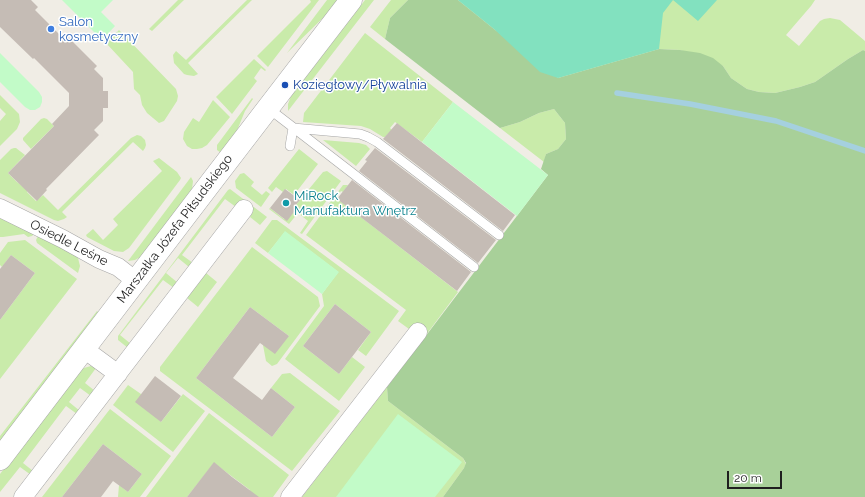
<!DOCTYPE html>
<html>
<head>
<meta charset="utf-8">
<style>
  body { margin:0 }
  #map { position:relative; width:865px; height:497px; overflow:hidden; background:#f0ede5; font-family:Raleway,sans-serif }
  canvas { display:block }
  .scale { position:absolute; left:727px; top:471px; width:55px; height:18px; box-sizing:border-box; border:2px solid #1f1f1f; border-top:0; padding-left:5px; font-size:12px; line-height:14px; white-space:nowrap; color:#1f1f1f; -webkit-text-stroke:3px #fff; paint-order:stroke }
</style>
</head>
<body>
<div id="map">
<canvas width="865" height="497"></canvas>
<div class="scale">20 m</div>
</div>
<script>
const c = document.querySelector('canvas').getContext('2d');
c.lineJoin = 'round';
function fill(path, color) { c.fillStyle = color; c.fill(path, 'evenodd'); }
const shape = rows => new Path2D(rows.map(r => 'M' + r).join(''));
function stroke(path, color, width, dash) { c.strokeStyle = color; c.lineWidth = width; c.lineCap = dash ? 'butt' : 'round'; c.setLineDash(dash || []); c.stroke(path); }
function drawText(font, color, halo, rows, align = 'center') {
  c.font = font + ' Raleway,sans-serif'; c.lineWidth = 3; c.setLineDash([]); c.textBaseline = 'middle'; c.strokeStyle = halo; c.fillStyle = color; for (const [text, x, y, turn = 0] of rows) {
    c.save(); c.translate(x, y); c.rotate((+turn || 0) * Math.PI / 180); c.textAlign = isNaN(turn) ? turn : align; if (halo) c.strokeText(text, 0, 0); c.fillText(text, 0, 0); c.restore();
  }
}
const grass = shape([
  [178,0,184,0,152,31,149,29],
  [247,0,252,0,188,63,198,74,194,76,187,75,184,74,174,63,173,55,176,51,186,60],
  [310,0,319,0,268,67,257,56,311,2],
  [327,0,339,0,328,13,287,53],
  [365,0,374,0,288,111,288,104,291,96],
  [391,0,408,0,390,18,385,39,370,27],
  [458,0,815,0,811,6,786,35,799,46,820,21,824,19,830,18,840,20,865,41,865,51,863,50,848,59,815,82,800,87,775,93,759,92,747,89,731,78,723,66,680,50,659,49,558,78,494,29],
  [119,30,176,89,178,96,177,101,166,118,164,121,159,123,147,113,142,105,140,95,134,89,133,72,106,43],
  [365,33,453,102,422,142,395,122,390,128,392,130,385,137,383,137,370,129,361,126,303,122,304,113],
  [254,59,266,70,265,71,261,68,254,78,257,81,232,114,216,97],
  [0,95,19,114,20,122,17,129,0,146,0,121,6,114,0,108],
  [252,98,253,99,245,111,236,133,221,153,217,150,217,145],
  [213,100,230,117,207,145,202,148,197,149,192,149,187,146,183,139,184,132,193,118,199,122],
  [554,109,565,123,566,139,558,149,546,154,544,162,500,128,520,122,539,113],
  [44,118,47,119,54,126,31,149,23,140,23,138,41,119],
  [137,135,141,136,145,140,146,145,145,148,143,151,133,142,62,212,67,217,64,219,58,221,54,220,0,193,0,160,11,149,14,148,16,148,25,155,8,173,17,182,28,190,27,192,36,201,43,195,58,210,131,138],
  [323,140,359,143,366,145,370,149,356,166],
  [299,149,318,164,294,195,286,189,283,192,276,187,272,192,268,188],
  [159,158,177,172,181,178,180,180,129,248,123,252,114,251,87,237,86,235,93,229,103,240,118,225,113,219,162,171,153,161],
  [327,171,341,181,302,234,300,233,308,221,298,213,289,224,269,209,270,208,284,219,288,215,290,216,297,208,295,206,323,172],
  [244,173,254,182,251,186,262,195,266,191,270,194,261,207,236,188,235,181,240,174],
  [191,177,193,181,192,189,142,256,135,260,128,261],
  [343,185,348,185,343,192,341,191,336,198,458,292,426,335,409,329,398,321,406,310,306,235],
  [230,189,267,217,260,225,250,217,252,213,239,203,236,207,225,199,182,255,193,263,189,267,178,258,166,273,178,283,174,288,163,280,120,335,131,344,128,348,118,340,118,336,228,190],
  [0,218,34,234,32,236,28,237,24,234,3,237,0,237],
  [272,220,277,220,399,311,366,356,358,350,371,332,335,304,303,346,339,374,352,357,365,367,339,401,285,359,324,306,322,294,338,272,285,232,268,253,255,243],
  [38,236,75,255,78,258,80,266,78,273,37,243,36,240],
  [25,240,77,279,0,379,0,320,35,273,11,255,2,267,0,265,0,253,8,242],
  [252,247,318,297,320,306,277,364,272,366,266,361,263,345,289,336,250,307,196,378,272,437,295,407,271,388,282,374,290,373,340,411,292,471,160,371,160,367],
  [206,273,217,282,198,307,187,298],
  [97,311,98,312,0,442,0,436],
  [91,366,96,368,85,383,95,391,91,396,80,388,69,402,80,411,77,414,66,406,23,463,33,471,31,475,20,467,0,492,0,474,80,371,84,368],
  [128,385,141,394,161,422,183,394,205,411,173,452,113,405],
  [387,387,388,401,463,458,466,464,464,468,443,497,302,497],
  [110,409,171,456,140,497,118,497,119,485,128,492,142,474,103,444,62,497,42,497],
  [209,413,289,475,273,497,245,497,250,490,214,463,187,497,146,497]
]);
const forest = shape([
  [408,0,458,0,494,29,558,78,659,49,680,50,700,53,713,58,723,66,731,78,747,89,759,92,775,93,800,87,815,82,848,59,863,50,865,51,865,497,443,497,464,468,466,463,463,458,388,401,387,387,548,175,541,169,546,154,558,149,566,139,565,123,554,109,539,113,520,122,500,128,385,39,390,18]
]);
const park = shape([
  [62,0,113,0,101,12,115,26,102,40],
  [0,53,39,92,42,97,42,102,40,107,35,110,30,110,25,107,0,82],
  [453,102,548,175,517,216,422,142],
  [285,231,339,272,322,294,268,253],
  [398,414,462,462,450,478,435,497,336,497]
]);
const pitch = shape([
  [458,0,717,0,698,21,673,0,663,13,659,49,558,78,540,72,494,29]
]);
const stream = shape([
  [617,93,690,104,776,121,865,151]
]);
const building = shape([
  [0,0,31,0,38,7,35,10,65,40,68,37,97,66,94,69,103,78,103,91,108,91,108,108,103,108,103,121,94,130,99,135,46,189,47,190,37,201,8,173,54,126,52,124,69,106,69,93,34,58,33,59,0,27],
  [397,123,515,215,503,231,383,139],
  [375,148,496,240,478,263,359,171,367,161,365,160],
  [352,180,471,272,457,291,337,199],
  [285,189,300,200,295,206,297,208,287,221,270,208],
  [11,255,35,273,0,320,0,269],
  [335,304,371,332,339,374,303,346],
  [250,307,289,336,275,354,260,343,233,378,262,400,271,388,295,407,272,437,196,378],
  [155,376,181,396,161,422,135,402],
  [103,444,142,474,128,492,113,481,101,497,62,497],
  [214,462,232,477,259,497,187,497]
]);
const service = shape([
  [268,108,474,267],
  [290,146,293,128,360,134,368,137,377,142,499,235]
]);
const minor = shape([
  [0,208,63,239,99,259,118,267,136,281],
  [84,349,118,374],
  [23,497,244,209],
  [290,497,418,332]
]);
const tertiary = shape([
  [0,459,212,181,268,108,351,0]
]);
const markers = [
  [51,29,4,"#3f7fe0"],
  [285,85,4,"#1a4fb4"],
  [286,203,4,"#0f9aa8"]
];
const shopNames = [
  ["Salon",59,22],
  ["kosmetyczny",59,37]
];
const transitNames = [
  ["Koziegłowy/Pływalnia",293,85]
];
const cultureNames = [
  ["MiRock",294,196],
  ["Manufaktura Wnętrz",294,211]
];
const streetNames = [
  ["Marszałka Józefa Piłsudskiego",175,229,-53],
  ["Osiedle Leśne",69,243,27]
];
fill(grass, '#c9ebaa');
fill(forest, '#a8d099');
fill(park, '#c2fbc8');
fill(pitch, '#82e1bf');
stroke(stream, '#a5d0df', 5.5);
fill(building, '#c5bcb5');
stroke(service, '#a6a6a6', 10);
stroke(minor, '#a6a6a6', 19);
stroke(tertiary, '#a6a6a6', 23);
stroke(service, '#fff', 9);
stroke(minor, '#fff', 18);
stroke(tertiary, '#fff', 22);
for (const [x, y, r, color] of markers) { const dot = new Path2D(); dot.arc(x, y, r, 0, 2 * Math.PI); c.fillStyle = color; c.fill(dot); stroke(dot, '#fff', 1.5); }
drawText('13px', '#366cbe', '#fff', shopNames, 'left');
drawText('13px', '#164399', '#fff', transitNames, 'left');
drawText('13px', '#0d838f', '#fff', cultureNames, 'left');
drawText('13px', '#1f1f1f', '#fff', streetNames);
</script>
</body>
</html>
